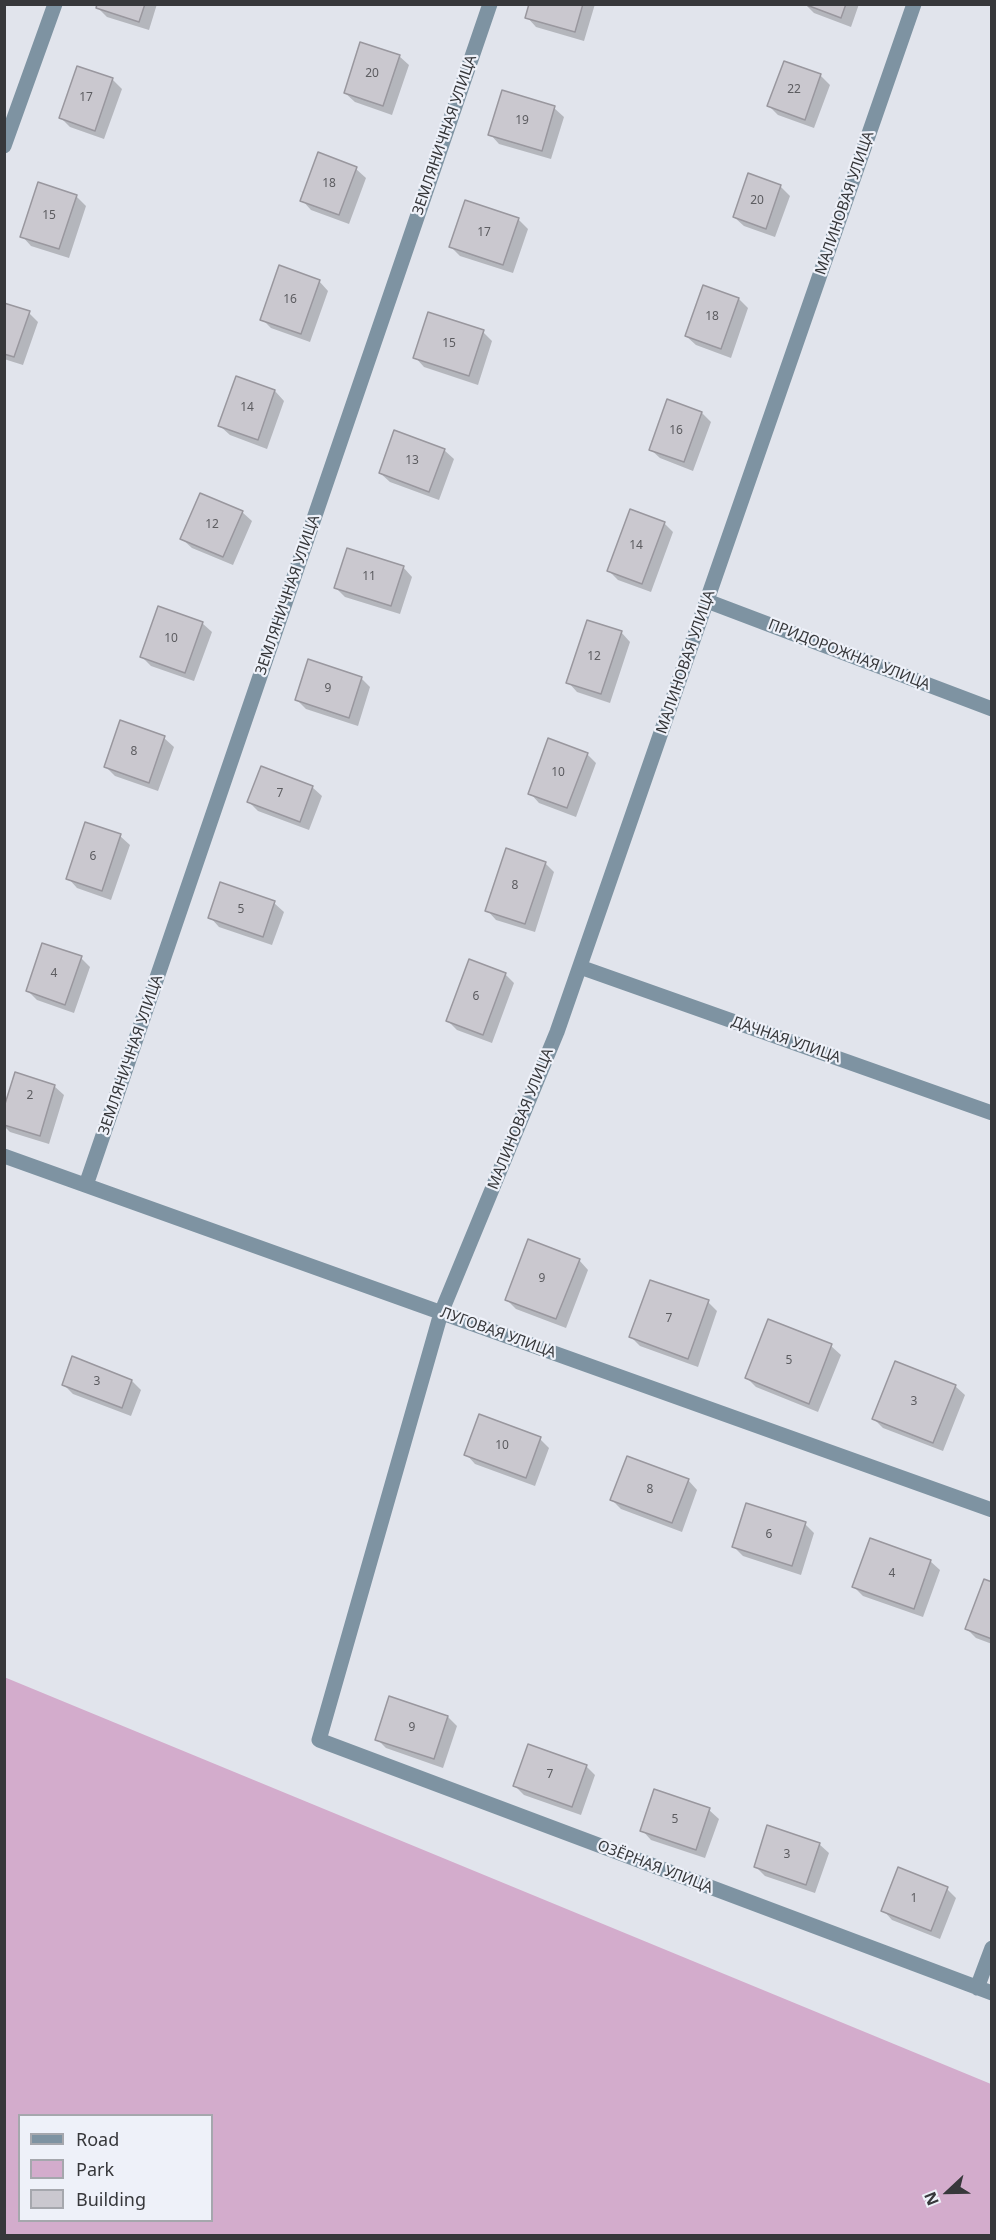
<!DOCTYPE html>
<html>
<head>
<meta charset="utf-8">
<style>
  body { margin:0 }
  #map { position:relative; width:996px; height:2240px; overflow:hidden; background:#e1e4ec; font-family:"Noto Sans",sans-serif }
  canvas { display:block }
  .frame { position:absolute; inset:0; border:6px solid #37383b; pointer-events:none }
  .legend { position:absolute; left:18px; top:2114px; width:195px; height:108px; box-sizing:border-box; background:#eef1f9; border:2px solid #a5a7ad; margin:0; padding:8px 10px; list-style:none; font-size:18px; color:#37383b }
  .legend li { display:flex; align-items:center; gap:12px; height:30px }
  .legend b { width:30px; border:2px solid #a5a7ad }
  .north { position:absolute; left:918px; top:2162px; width:60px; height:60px; -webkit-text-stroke:4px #eef1f9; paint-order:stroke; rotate:248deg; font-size:16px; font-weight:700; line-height:24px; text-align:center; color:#37383b }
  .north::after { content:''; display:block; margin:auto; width:21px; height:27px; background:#37383b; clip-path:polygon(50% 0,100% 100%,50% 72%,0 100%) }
</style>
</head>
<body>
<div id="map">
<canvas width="996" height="2240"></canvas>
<div class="frame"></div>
<ul class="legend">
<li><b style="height:8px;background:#7e93a2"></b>Road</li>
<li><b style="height:16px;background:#d3accc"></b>Park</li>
<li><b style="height:16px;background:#cac8cf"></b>Building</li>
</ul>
<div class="north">N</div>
</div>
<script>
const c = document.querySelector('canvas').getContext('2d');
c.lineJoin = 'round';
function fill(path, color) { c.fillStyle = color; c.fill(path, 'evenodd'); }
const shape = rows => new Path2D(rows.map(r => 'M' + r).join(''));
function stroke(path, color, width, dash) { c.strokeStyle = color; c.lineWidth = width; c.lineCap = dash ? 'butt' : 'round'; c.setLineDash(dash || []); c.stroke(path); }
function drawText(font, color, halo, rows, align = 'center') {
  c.font = font + ' "Noto Sans",sans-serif'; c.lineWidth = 4.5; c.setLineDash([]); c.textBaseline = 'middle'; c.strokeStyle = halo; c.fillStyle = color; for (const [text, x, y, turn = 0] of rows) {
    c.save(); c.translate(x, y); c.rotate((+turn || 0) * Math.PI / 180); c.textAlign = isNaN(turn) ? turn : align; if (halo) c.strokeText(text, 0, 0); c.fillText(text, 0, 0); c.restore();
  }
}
const green = shape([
  [4,1677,991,2084,991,2235,5,2235],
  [20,2116,212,2116,212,2220,20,2220]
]);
const shadow = shape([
  [99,4,157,4,149,30,107,17,98,8],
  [531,4,595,4,584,41,536,27,527,17],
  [805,4,859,4,851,27,814,13],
  [399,56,409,65,392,115,355,102,345,93],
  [78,68,113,80,122,89,104,139,70,127,61,118],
  [820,75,830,85,814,128,778,115,769,106],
  [554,108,564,117,551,159,499,144,490,134],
  [319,154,356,169,366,178,349,224,311,210,302,200],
  [780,186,790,196,775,237,744,226,734,217],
  [76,196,86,206,69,258,31,246,22,236],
  [518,219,528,229,513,273,460,256,451,247],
  [319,281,328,291,310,342,271,328,262,319],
  [704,287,739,299,748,308,731,358,696,345,686,336],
  [4,304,29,313,38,322,23,365,4,359],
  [483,332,492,341,478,385,424,367,415,357],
  [275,391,284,401,267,449,230,435,220,426],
  [702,413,711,422,693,471,660,458,650,449],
  [444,450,454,459,439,500,390,482,380,473],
  [242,512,252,521,233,565,192,548,182,539],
  [664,523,673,532,651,592,618,580,609,571],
  [403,567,412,577,400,614,345,597,336,588],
  [202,623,212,632,194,681,151,666,142,657],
  [621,632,630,642,610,703,577,692,568,682],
  [361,678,370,687,358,726,306,709,297,700],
  [164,738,174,747,158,791,115,776,105,766],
  [587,754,596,763,576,817,539,803,530,793],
  [312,787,322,796,309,830,258,811,249,802],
  [120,836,130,845,111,900,77,888,68,878],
  [545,863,554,872,535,932,496,920,487,910],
  [274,903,284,912,272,945,219,927,210,917],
  [81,958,90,967,74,1013,37,1000,28,991],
  [505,974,514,983,492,1043,457,1030,448,1021],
  [54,1086,64,1095,49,1144,10,1132,4,1126,4,1112],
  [579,1260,588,1270,566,1328,516,1309,506,1299],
  [708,1302,717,1311,698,1367,640,1346,631,1337],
  [831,1346,841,1355,818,1412,756,1387,747,1378],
  [132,1381,141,1390,131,1416,73,1394,63,1384],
  [955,1386,965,1395,943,1451,883,1428,874,1419],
  [540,1439,549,1448,535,1486,475,1464,466,1454],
  [688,1480,697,1490,682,1532,621,1509,612,1500],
  [805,1524,814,1533,801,1575,743,1556,734,1547],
  [930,1561,940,1570,923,1617,863,1596,854,1587],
  [992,1584,992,1644,976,1638,967,1629],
  [448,1717,457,1726,443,1768,386,1748,377,1739],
  [586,1766,595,1775,581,1815,524,1795,515,1786],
  [709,1810,719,1819,705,1858,651,1840,642,1830],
  [819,1844,829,1853,815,1893,765,1876,755,1866],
  [947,1889,956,1898,940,1939,892,1920,883,1910]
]);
const building = shape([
  [97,4,145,4,139,22,96,8,97,4],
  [529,4,583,4,575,32,525,18,529,4],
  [804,4,846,4,841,18,804,4],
  [360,42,400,55,383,106,344,93,360,42],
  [784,61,821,74,805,120,767,106,784,61],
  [77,66,113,78,95,131,59,118,77,66],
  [502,90,555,106,542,151,488,135,502,90],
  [318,152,357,167,339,215,300,201,318,152],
  [748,173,781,185,766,229,733,217,748,173],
  [38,182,77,195,59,249,20,237,38,182],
  [465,200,519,218,503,265,449,247,465,200],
  [279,265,320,280,301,334,260,320,279,265],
  [703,285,739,298,721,349,685,336,703,285],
  [4,303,30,311,14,357,4,354,4,303],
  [428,312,484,330,469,376,413,358,428,312],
  [236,376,275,390,258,440,218,426,236,376],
  [667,399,702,412,684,462,649,450,667,399],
  [394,430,445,449,429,492,379,473,394,430],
  [200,493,243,511,223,557,180,539,200,493],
  [630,509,665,522,642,584,607,571,630,509],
  [347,548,404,566,391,606,334,588,347,548],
  [158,606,203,622,185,673,140,657,158,606],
  [587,620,622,631,601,694,566,683,587,620],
  [308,659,362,677,349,718,295,700,308,659],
  [120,720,165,736,149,783,104,767,120,720],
  [548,738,588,753,567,808,528,794,548,738],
  [261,766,313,786,300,822,247,802,261,766],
  [85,822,121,834,102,891,66,879,85,822],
  [506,848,546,862,525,924,485,911,506,848],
  [220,882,275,901,263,937,208,918,220,882],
  [42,943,82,956,65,1005,26,991,42,943],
  [469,959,506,973,483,1035,446,1021,469,959],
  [15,1072,55,1085,40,1136,4,1125,4,1107,15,1072],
  [528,1239,580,1259,556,1319,505,1300,528,1239],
  [650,1280,709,1300,688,1359,629,1337,650,1280],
  [768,1319,832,1344,809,1404,745,1378,768,1319],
  [72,1356,132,1380,122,1408,62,1385,72,1356],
  [895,1361,956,1385,933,1443,872,1419,895,1361],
  [479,1414,541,1437,526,1478,464,1455,479,1414],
  [627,1456,689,1479,672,1523,610,1500,627,1456],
  [746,1503,806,1522,792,1566,732,1547,746,1503],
  [870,1538,931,1560,914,1609,852,1587,870,1538],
  [984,1579,992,1582,992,1639,965,1629,984,1579],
  [389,1696,448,1716,434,1759,375,1740,389,1696],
  [528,1744,587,1765,572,1807,513,1786,528,1744],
  [654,1789,710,1808,696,1850,640,1831,654,1789],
  [767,1825,820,1843,806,1885,754,1867,767,1825],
  [898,1867,948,1887,931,1931,881,1911,898,1867]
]);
const minor = shape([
  [914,4,557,1032,441,1313,319,1740,992,1993],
  [4,146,55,4],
  [707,601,992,709],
  [580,967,992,1113],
  [4,1156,992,1510],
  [86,1185,490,4],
  [977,1988,992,1948]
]);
const numberNames = [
  ["20",372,74],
  ["22",794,90],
  ["17",86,98],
  ["19",522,121],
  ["18",329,184],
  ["20",757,201],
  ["15",49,216],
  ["17",484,233],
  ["16",290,300],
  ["18",712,317],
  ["15",449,344],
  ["14",247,408],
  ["16",676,431],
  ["13",412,461],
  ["12",212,525],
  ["14",636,546],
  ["11",369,577],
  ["10",171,639],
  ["12",594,657],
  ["9",328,689],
  ["8",134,752],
  ["10",558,773],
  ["7",280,794],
  ["6",93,857],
  ["8",515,886],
  ["5",241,910],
  ["4",54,974],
  ["6",476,997],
  ["2",30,1096],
  ["9",542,1279],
  ["7",669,1319],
  ["5",789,1361],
  ["3",97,1382],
  ["3",914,1402],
  ["10",502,1446],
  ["8",650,1490],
  ["6",769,1535],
  ["4",892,1574],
  ["9",412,1728],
  ["7",550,1775],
  ["5",675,1820],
  ["3",787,1855],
  ["1",914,1899]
];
const streetNames = [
  ["ЗЕМЛЯНИЧНАЯ УЛИЦА",445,135,-71],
  ["МАЛИНОВАЯ УЛИЦА",845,203,-71],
  ["ЗЕМЛЯНИЧНАЯ УЛИЦА",288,595,-71],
  ["ПРИДОРОЖНАЯ УЛИЦА",849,655,21],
  ["МАЛИНОВАЯ УЛИЦА",686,662,-71],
  ["ДАЧНАЯ УЛИЦА",786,1040,19],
  ["ЗЕМЛЯНИЧНАЯ УЛИЦА",131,1055,-71],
  ["МАЛИНОВАЯ УЛИЦА",521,1119,-68],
  ["ЛУГОВАЯ УЛИЦА",498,1333,20],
  ["ОЗЁРНАЯ УЛИЦА",655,1867,21]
];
fill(green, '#d3accc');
fill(shadow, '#0003');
fill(building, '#cac8cf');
stroke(building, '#99979e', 1.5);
stroke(minor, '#7e93a2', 15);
drawText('12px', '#5c5c60', null, numberNames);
drawText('15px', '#37383b', '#eef1f9', streetNames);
</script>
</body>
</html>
